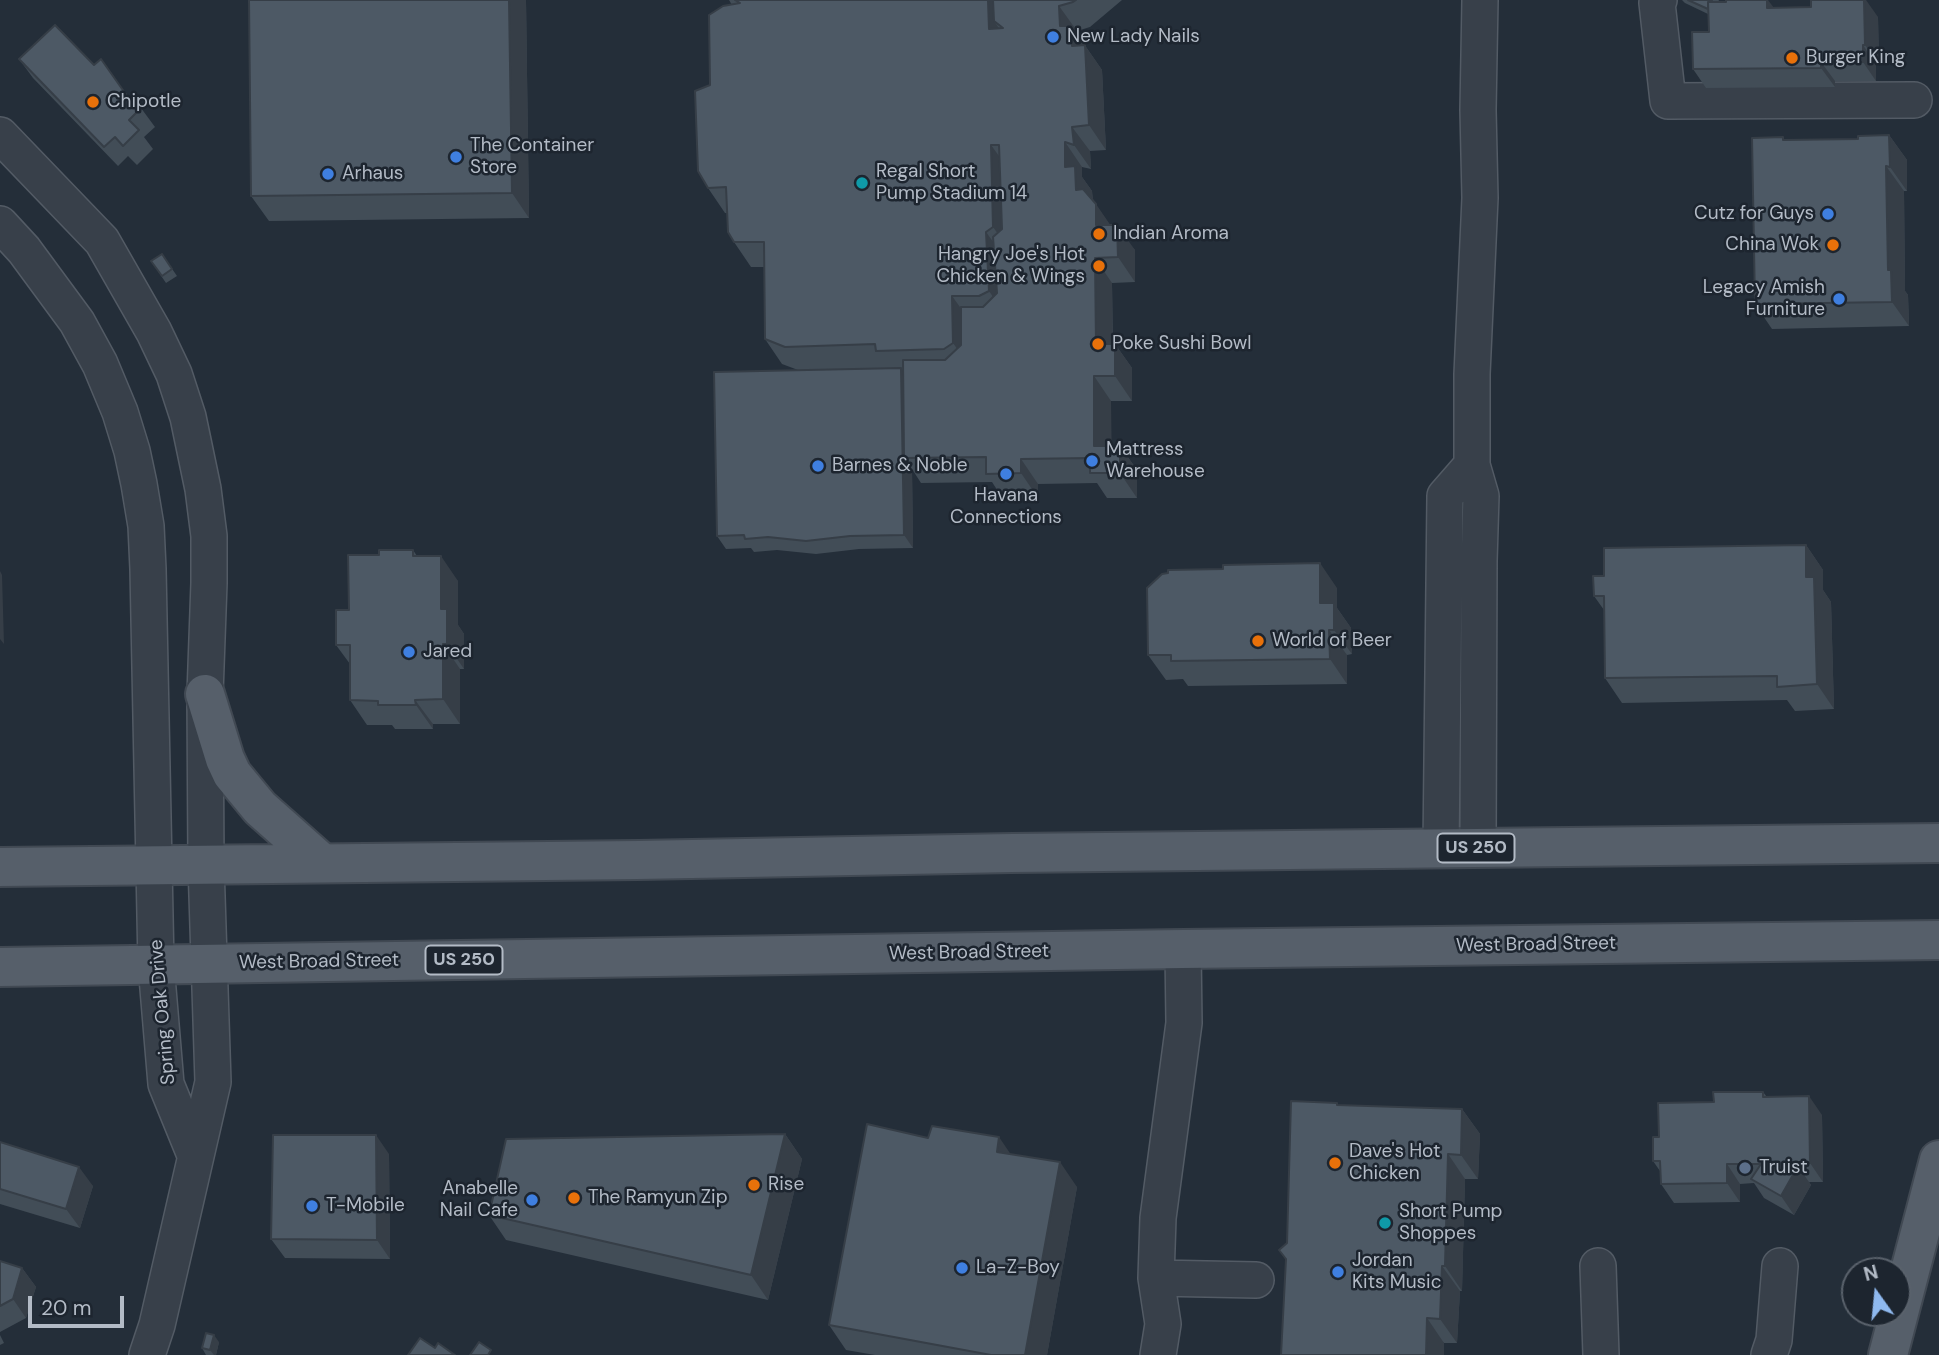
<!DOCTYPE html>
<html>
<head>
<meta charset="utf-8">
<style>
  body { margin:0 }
  #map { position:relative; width:1939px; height:1355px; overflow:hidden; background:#242e39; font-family:"DM Sans",sans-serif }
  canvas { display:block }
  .north { position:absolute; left:1841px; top:1257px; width:70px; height:70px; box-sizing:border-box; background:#1d252f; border:2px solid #59616b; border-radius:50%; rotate:345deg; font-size:19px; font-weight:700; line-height:28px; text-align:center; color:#b3bbc6 }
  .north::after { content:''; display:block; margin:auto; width:24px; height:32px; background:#8fb9ef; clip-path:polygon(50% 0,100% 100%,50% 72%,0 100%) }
  .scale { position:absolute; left:28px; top:1296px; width:96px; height:32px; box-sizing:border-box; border:4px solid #b3bbc6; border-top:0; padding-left:9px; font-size:21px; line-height:24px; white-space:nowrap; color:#b3bbc6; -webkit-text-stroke:5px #1d252f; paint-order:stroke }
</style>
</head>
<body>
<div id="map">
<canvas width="1939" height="1355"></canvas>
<div class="north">N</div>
<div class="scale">20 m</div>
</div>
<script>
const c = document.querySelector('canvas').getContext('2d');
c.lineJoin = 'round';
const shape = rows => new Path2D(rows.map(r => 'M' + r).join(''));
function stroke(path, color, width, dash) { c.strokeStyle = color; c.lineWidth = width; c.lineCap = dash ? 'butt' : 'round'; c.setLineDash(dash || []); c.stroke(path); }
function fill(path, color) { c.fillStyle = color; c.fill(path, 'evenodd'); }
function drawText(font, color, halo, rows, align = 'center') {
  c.font = font + ' "DM Sans",sans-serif'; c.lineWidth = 5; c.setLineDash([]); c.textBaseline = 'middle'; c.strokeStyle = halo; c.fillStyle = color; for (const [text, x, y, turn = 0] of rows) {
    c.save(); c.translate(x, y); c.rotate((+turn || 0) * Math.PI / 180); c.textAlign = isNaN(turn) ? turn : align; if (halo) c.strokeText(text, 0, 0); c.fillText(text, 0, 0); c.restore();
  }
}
const minor = shape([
  [1659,0,1657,3,1668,101,1914,100],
  [0,135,102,241,154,332,174,374,188,417,203,489,209,536,209,583,205,694,206,865,213,1082,157,1325,147,1355],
  [0,224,24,250,77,322,100,364,120,412,132,451,139,484,146,526,148,569,156,965,166,1084,195,1155],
  [1441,848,1445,496,1472,465],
  [1478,848,1479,561,1481,496,1472,465,1472,374,1480,198,1478,110,1480,0],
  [1598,1266,1601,1355],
  [1156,1278,1256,1280],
  [1158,1355,1163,1324,1156,1278,1158,1218,1184,1023,1183,949],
  [1769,1355,1774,1340,1780,1266]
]);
const major = shape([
  [205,694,225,759,232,774,260,808,322,863],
  [0,867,638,860,1012,853,1939,843],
  [0,967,1183,949,1939,940],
  [1888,1355,1939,1160]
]);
const wall = shape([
  [249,0,526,0,529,218,269,221,251,196],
  [729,0,1122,0,1090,27,1077,31,1077,34,1102,70,1106,150,1090,151,1091,169,1082,167,1082,177,1092,191,1093,201,1110,225,1135,250,1135,282,1112,283,1113,344,1115,344,1132,368,1132,401,1111,401,1111,446,1120,446,1137,470,1137,498,1107,498,1097,483,1038,484,1038,498,1003,499,992,482,921,483,912,469,913,548,859,549,816,554,777,550,754,552,751,548,726,549,717,536,798,370,782,364,765,339,764,267,751,267,734,242,727,213,725,213,708,188,710,85,732,5],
  [1682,0,1719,0,1718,2,1878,17,1879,64,1876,65,1876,81,1835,81,1835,87,1706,88,1693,69,1709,32,1708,14,1685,3],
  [19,59,132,103,141,108,155,127,144,137,153,149,137,165,128,156,118,166,33,78],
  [1889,135,1907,160,1907,191,1904,191,1905,291,1908,295,1909,326,1772,329,1755,304,1785,140,1858,139],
  [162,254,177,276,166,283,151,261],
  [1806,545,1823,570,1823,590,1831,602,1834,709,1795,711,1787,700,1622,703,1605,678,1604,610,1594,596,1604,576],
  [413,550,417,556,458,581,458,625,464,634,464,669,460,669,460,724,433,724,433,729,395,729,392,725,367,725,350,700,350,664,336,645,349,610,379,555],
  [1337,588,1337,608,1351,628,1352,654,1347,655,1347,684,1188,686,1183,679,1166,680,1148,655],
  [1763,1092,1767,1097,1822,1115,1823,1182,1809,1182,1811,1185,1794,1215,1764,1198,1754,1183,1740,1184,1740,1202,1674,1203,1661,1184,1660,1171,1653,1161,1659,1137,1714,1102],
  [1337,1103,1338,1105,1462,1109,1480,1134,1478,1179,1465,1179,1462,1291,1460,1291,1457,1343,1444,1343,1286,1260,1279,1250,1287,1243],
  [785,1134,802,1159,768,1300,506,1240,489,1215],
  [928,1138,1011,1154,1077,1187,1047,1355,875,1355,846,1350,829,1325],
  [0,1142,93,1186,80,1228,0,1204],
  [389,1154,390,1259,285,1258,271,1239],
  [0,1261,22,1268,36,1287,26,1318,0,1332],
  [0,1335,4,1343,0,1345],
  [219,1342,216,1355,206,1355,202,1348]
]);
const shadedWall = shape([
  [509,0,526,0,529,218,512,193],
  [988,0,1004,0,1003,28,994,21,1005,37,989,29],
  [1767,0,1768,0,1780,16,1767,8],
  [1864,0,1866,0,1878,17,1879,64,1865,45],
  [1059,6,1077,31,1077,34,1102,70,1106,150,1089,125,1060,26],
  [1863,45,1876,65,1876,81,1863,62],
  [1821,62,1835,81,1835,87,1821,68],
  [1072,127,1090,151,1091,169,1074,145],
  [1889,135,1907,160,1907,191,1890,167],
  [1065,142,1082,167,1082,177,1092,191,1093,214,1076,190,1065,167],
  [991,145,1009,170,1011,252,993,227],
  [1886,166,1904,191,1905,291,1908,295,1909,326,1892,302,1888,270],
  [1096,204,1113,229,1096,225],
  [1117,225,1135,250,1135,282,1118,257],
  [986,232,1004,257,1006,316,989,291],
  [1095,258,1112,283,1113,369,1096,344],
  [952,296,970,321,970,367,953,343],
  [1115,344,1132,368,1132,401,1115,376],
  [901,368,910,381,904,458,912,469,913,548,904,535],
  [1094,376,1111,401,1112,471,1094,446],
  [1120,446,1137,470,1137,498,1120,473],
  [1021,459,1038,484,1038,498,1021,473],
  [1806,545,1823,570,1823,590,1831,602,1834,709,1817,684,1806,577],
  [441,556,458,581,458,625,464,634,464,669,447,644,441,609],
  [1320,563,1337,588,1337,608,1351,628,1352,654,1334,630,1320,603],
  [0,571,2,575,4,644,0,639],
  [1329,630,1347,655,1347,684,1330,659],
  [443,644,460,669,460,724,443,699],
  [415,700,433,724,433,729,416,705],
  [1809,1096,1822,1115,1823,1182,1810,1163],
  [1462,1109,1480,1134,1478,1179,1461,1155],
  [785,1134,802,1159,768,1300,751,1275],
  [376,1135,389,1154,390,1259,377,1240],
  [999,1137,1016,1162,997,1152],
  [1448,1154,1465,1179,1462,1291,1445,1266],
  [1060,1162,1077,1187,1047,1355,1025,1355],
  [1727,1164,1740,1184,1740,1202,1727,1183],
  [1798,1166,1811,1185,1794,1215,1781,1196],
  [79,1167,93,1186,80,1228,66,1209],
  [1442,1266,1460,1291,1457,1343,1440,1319],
  [22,1268,36,1287,26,1318,13,1299],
  [1427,1318,1444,1343,1444,1355,1426,1355],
  [214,1335,219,1342,216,1355,214,1355,210,1350]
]);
const building = shape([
  [249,0,509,0,512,193,251,196,249,0],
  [735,0,988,0,989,29,1003,28,994,21,993,0,1076,0,1073,2,1059,6,1060,26,1071,26,1072,46,1085,45,1089,125,1072,127,1074,145,1065,142,1065,167,1075,166,1076,190,1083,189,1096,204,1096,225,1117,225,1118,257,1095,258,1096,344,1115,344,1115,376,1094,376,1094,446,1120,446,1120,473,1090,473,1090,458,1021,459,1021,473,986,474,986,457,904,458,903,360,945,360,961,345,961,307,983,307,997,293,993,237,1002,229,999,145,991,145,993,227,986,232,989,291,979,296,952,296,953,343,944,349,876,351,875,344,785,347,765,339,764,242,734,242,728,232,726,187,708,188,698,171,695,91,710,85,709,15,723,6,740,3,735,0],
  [1688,0,1712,0,1711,2,1708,2,1708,9,1688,0],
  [1726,0,1767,0,1767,8,1811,7,1811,0,1864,0,1865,45,1863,45,1863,62,1821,62,1821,68,1693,69,1692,32,1709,32,1708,2,1726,2,1726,0],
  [55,25,94,65,101,59,132,103,134,100,141,108,129,120,139,130,123,146,115,137,104,147,19,59,55,25],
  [1889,135,1890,167,1886,166,1888,270,1891,270,1892,302,1755,304,1752,138,1783,137,1783,140,1858,139,1858,136,1889,135],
  [162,254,172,269,162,276,151,261,162,254],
  [901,368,904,535,850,536,806,541,768,537,745,539,744,535,717,536,714,372,901,368],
  [1806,545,1806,577,1814,577,1817,684,1777,687,1777,676,1605,678,1604,596,1594,596,1593,576,1604,576,1604,548,1806,545],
  [379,550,413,550,413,556,441,556,441,609,447,609,447,644,443,644,443,699,415,700,416,705,378,705,378,701,350,700,350,645,336,645,336,610,349,610,348,555,379,555,379,550],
  [1320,563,1320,603,1334,603,1334,630,1329,630,1330,659,1171,661,1171,655,1148,655,1147,588,1162,574,1168,573,1168,570,1223,569,1223,565,1320,563],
  [1713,1092,1763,1092,1763,1097,1809,1096,1810,1163,1794,1163,1798,1166,1781,1196,1751,1179,1761,1164,1727,1164,1727,1183,1661,1184,1660,1161,1653,1161,1653,1137,1659,1137,1658,1103,1714,1102,1713,1092],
  [1291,1101,1337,1103,1337,1105,1462,1109,1461,1155,1448,1154,1445,1266,1442,1266,1440,1319,1427,1318,1426,1355,1281,1355,1286,1259,1279,1250,1287,1243,1291,1101],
  [867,1124,928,1138,932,1126,999,1137,997,1152,1060,1162,1025,1355,991,1355,829,1325,867,1124],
  [785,1134,751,1275,489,1215,506,1139,785,1134],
  [273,1135,376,1135,377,1240,271,1239,273,1135],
  [0,1142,79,1167,66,1209,0,1189,0,1142],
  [0,1261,22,1268,13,1299,0,1306,0,1261],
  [206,1333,214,1335,210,1350,202,1348,206,1333],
  [420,1338,435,1348,438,1343,455,1355,408,1355,420,1338],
  [479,1342,491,1350,488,1355,470,1355,479,1342]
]);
const markers = [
  [1053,37,7,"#3f7fe0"],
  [1792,58,7,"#e8710a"],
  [93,102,7,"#e8710a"],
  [456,157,7,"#3f7fe0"],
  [328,174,7,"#3f7fe0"],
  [862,183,7,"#0f9aa8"],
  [1828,214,7,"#3f7fe0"],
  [1099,234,7,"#e8710a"],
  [1833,245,7,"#e8710a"],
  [1099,266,7,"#e8710a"],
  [1839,299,7,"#3f7fe0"],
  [1098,344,7,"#e8710a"],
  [1092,461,7,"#3f7fe0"],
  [818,466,7,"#3f7fe0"],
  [1006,474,7,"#3f7fe0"],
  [1258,641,7,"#e8710a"],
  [409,652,7,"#3f7fe0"],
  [1335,1163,7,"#e8710a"],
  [1745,1168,7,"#5c6f8a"],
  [754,1185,7,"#e8710a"],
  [574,1198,7,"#e8710a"],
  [532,1200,7,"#3f7fe0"],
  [312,1206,7,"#3f7fe0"],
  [1385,1223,7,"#0f9aa8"],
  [962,1268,7,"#3f7fe0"],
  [1338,1272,7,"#3f7fe0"]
];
const shields = [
  [1476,848,77],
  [464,960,77]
];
const shieldNames = [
  ["US 250",1476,848],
  ["US 250",464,960]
];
const poiNames = [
  ["New Lady Nails",1067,37],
  ["Burger King",1806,58],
  ["Chipotle",107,102],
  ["The Container",470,146],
  ["Store",470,168],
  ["Regal Short",876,172],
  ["Pump Stadium 14",876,194],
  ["Arhaus",342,174],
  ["Cutz for Guys",1814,214,"right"],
  ["Indian Aroma",1113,234],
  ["China Wok",1819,245,"right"],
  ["Hangry Joe's Hot",1085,255,"right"],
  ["Chicken & Wings",1085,277,"right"],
  ["Legacy Amish",1825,288,"right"],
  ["Furniture",1825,310,"right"],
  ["Poke Sushi Bowl",1112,344],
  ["Mattress",1106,450],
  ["Warehouse",1106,472],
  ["Barnes & Noble",832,466],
  ["Havana",1006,496,"center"],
  ["Connections",1006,518,"center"],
  ["World of Beer",1272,641],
  ["Jared",423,652],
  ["Dave's Hot",1349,1152],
  ["Chicken",1349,1174],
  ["Truist",1759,1168],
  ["Rise",768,1185],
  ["Anabelle",518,1189,"right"],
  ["Nail Cafe",518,1211,"right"],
  ["The Ramyun Zip",588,1198],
  ["T-Mobile",326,1206],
  ["Short Pump",1399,1212],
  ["Shoppes",1399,1234],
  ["Jordan",1352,1261],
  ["Kits Music",1352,1283],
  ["La-Z-Boy",976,1268]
];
const streetNames = [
  ["West Broad Street",1536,945,-1],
  ["West Broad Street",969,953,-1],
  ["West Broad Street",319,962,-1],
  ["Spring Oak Drive",163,1012,-95]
];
stroke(minor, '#535b65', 38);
stroke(major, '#414953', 42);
stroke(minor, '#38404a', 35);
stroke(major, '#565f6a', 38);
fill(wall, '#424d57');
fill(shadedWall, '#363e47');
fill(building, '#4d5965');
stroke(building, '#363e47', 2);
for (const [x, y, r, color] of markers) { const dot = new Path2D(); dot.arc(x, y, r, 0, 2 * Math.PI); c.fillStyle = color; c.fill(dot); stroke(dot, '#1d252f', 2.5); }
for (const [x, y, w] of shields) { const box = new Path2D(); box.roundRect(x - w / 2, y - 14.5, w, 29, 5); c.fillStyle = '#1d252f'; c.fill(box); stroke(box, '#b3bbc6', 2); }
drawText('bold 18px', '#b3bbc6', null, shieldNames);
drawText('19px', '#b3bbc6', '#1d252f', poiNames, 'left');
drawText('19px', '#b3bbc6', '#1d252f', streetNames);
</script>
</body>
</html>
